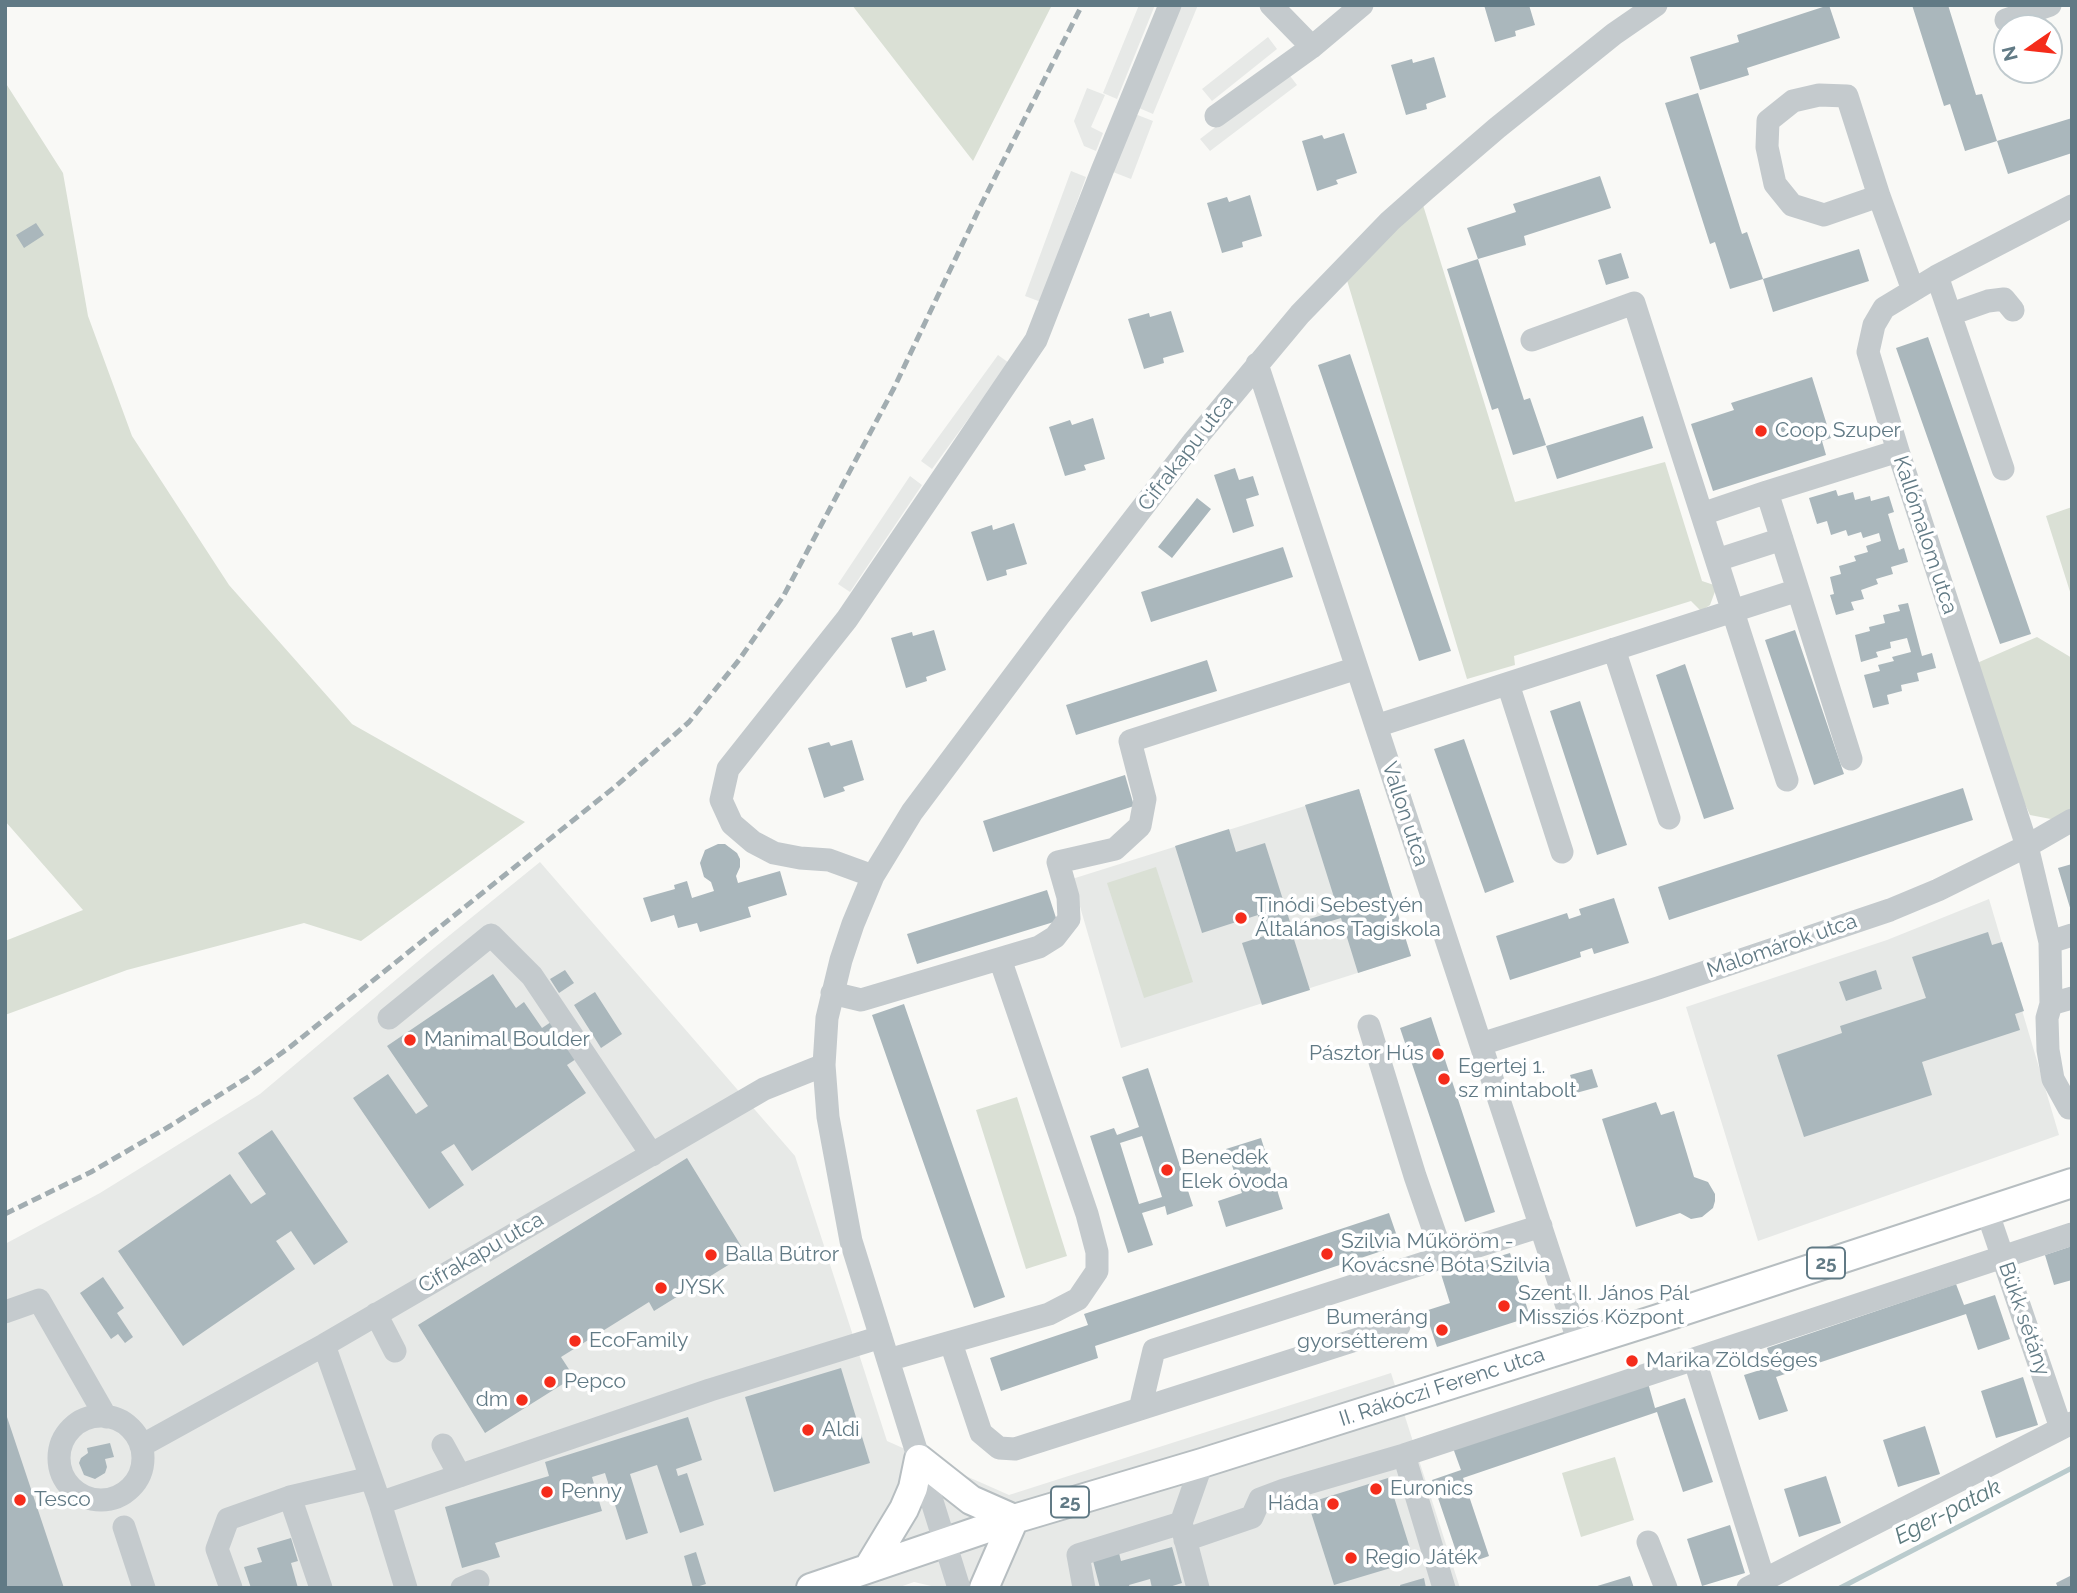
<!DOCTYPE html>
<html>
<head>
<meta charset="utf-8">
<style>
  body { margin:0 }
  #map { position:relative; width:2077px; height:1593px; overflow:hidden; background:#f9f9f6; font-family:Raleway,sans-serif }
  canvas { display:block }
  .frame { position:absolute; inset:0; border:7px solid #617a85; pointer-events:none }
  .north { position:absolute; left:1993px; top:14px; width:70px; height:70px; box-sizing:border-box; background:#fff; border:2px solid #c0cace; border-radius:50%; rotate:256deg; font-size:19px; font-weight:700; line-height:28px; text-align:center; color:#617a85 }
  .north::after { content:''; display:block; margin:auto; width:24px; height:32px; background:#f52c1b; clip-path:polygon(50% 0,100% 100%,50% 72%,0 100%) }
</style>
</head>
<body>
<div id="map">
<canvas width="2077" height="1593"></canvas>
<div class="frame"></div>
<div class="north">N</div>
</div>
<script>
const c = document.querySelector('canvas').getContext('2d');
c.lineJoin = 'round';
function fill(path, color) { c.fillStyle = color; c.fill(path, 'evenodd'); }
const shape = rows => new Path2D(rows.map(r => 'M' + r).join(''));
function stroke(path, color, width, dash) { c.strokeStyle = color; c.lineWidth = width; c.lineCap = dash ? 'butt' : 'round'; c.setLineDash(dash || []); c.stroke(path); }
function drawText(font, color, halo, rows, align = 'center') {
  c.font = font + ' Raleway,sans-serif'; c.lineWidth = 7; c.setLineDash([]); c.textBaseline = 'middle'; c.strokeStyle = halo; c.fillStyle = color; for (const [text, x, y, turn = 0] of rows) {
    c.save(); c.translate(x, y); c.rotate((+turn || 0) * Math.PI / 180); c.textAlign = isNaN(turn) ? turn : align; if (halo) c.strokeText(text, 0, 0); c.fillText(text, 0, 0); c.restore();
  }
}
const built = shape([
  [1139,5,1155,5,1117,99,1103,93],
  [1181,5,1198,5,1153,114,1139,108],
  [1268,37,1277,49,1212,101,1202,89],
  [1287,72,1297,85,1210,151,1200,139],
  [1087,88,1105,95,1091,127,1103,133,1096,151,1084,146,1074,121],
  [1135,114,1153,121,1131,179,1113,172],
  [1071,171,1086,177,1041,302,1025,296],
  [998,355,1009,363,932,469,921,461],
  [910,476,922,485,850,592,838,584],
  [1359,789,1411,956,1121,1048,1072,879],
  [540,862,795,1156,887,1441,1009,1495,1391,1373,1460,1588,940,1588,914,1582,897,1588,5,1588,5,1244,100,1193,260,1094,429,952],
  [1989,899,2059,1135,1758,1241,1686,1007,1887,940]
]);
const green = shape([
  [852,5,1052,5,973,161],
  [5,82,63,173,88,316,132,436,229,585,352,724,525,822,361,941,304,923,127,970,5,1015,5,941,83,910,5,821],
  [1423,205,1515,502,1665,462,1702,581,1717,586,1710,605,1701,611,1691,601,1514,656,1515,665,1467,679,1346,277],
  [2072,507,2072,598,2046,516],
  [2037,637,2072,658,2072,811,2056,820,2030,815,2017,787,1977,663],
  [1156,867,1193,982,1144,998,1107,883],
  [1017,1097,1067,1256,1026,1269,976,1110],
  [1615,1457,1634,1520,1581,1537,1562,1473]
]);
const stream = shape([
  [1840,1588,2072,1468]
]);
const building = shape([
  [1484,5,1529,5,1535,25,1515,31,1516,36,1495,42],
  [1829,5,1840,38,1747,68,1749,75,1700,90,1690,57,1739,42,1737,35],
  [1912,5,1948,5,1976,95,1982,94,1997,141,1965,151,1950,104,1944,106],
  [1434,57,1446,97,1426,104,1427,109,1406,115,1391,65,1412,59,1413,63],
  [1698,93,1742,234,1747,232,1763,279,1730,289,1715,242,1710,244,1665,103],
  [2072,118,2072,153,2008,174,1997,141],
  [1344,133,1357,173,1336,180,1338,184,1317,191,1302,141,1322,135,1324,139],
  [1600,176,1611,208,1524,236,1526,245,1478,259,1467,228,1516,212,1513,204],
  [1250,195,1262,236,1242,242,1243,247,1222,253,1207,203,1227,197,1229,202],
  [36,223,44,235,24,248,16,235],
  [1859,249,1869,281,1773,312,1763,279],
  [1621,253,1629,278,1606,285,1598,260],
  [1478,259,1524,400,1530,398,1546,445,1513,455,1498,408,1492,410,1447,269],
  [1171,311,1184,352,1163,358,1164,363,1144,369,1128,319,1149,313,1150,317],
  [1928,337,2031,634,2000,644,1896,348],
  [1350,354,1451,651,1419,661,1318,365],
  [1812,377,1831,438,1822,441,1826,455,1713,491,1691,424,1734,410,1731,403],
  [1643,416,1653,448,1557,479,1546,446],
  [1093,418,1105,459,1084,465,1086,470,1065,476,1049,427,1070,420,1072,425],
  [1235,468,1239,480,1253,476,1259,495,1246,499,1254,526,1233,533,1214,475],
  [1836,490,1838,496,1853,492,1855,500,1870,496,1871,501,1889,496,1894,512,1888,514,1899,550,1904,548,1908,562,1891,567,1893,574,1876,579,1878,584,1861,590,1864,599,1851,602,1854,610,1836,615,1830,595,1834,594,1830,577,1841,574,1839,566,1856,561,1854,556,1868,552,1866,546,1881,541,1879,533,1863,538,1861,532,1848,536,1846,530,1831,535,1827,521,1817,524,1809,498],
  [1197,498,1211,509,1172,558,1158,547],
  [1014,523,1027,564,1006,570,1007,575,987,581,971,532,992,525,993,530],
  [1283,547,1293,577,1151,622,1141,592],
  [1908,603,1922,656,1932,653,1936,668,1917,673,1919,681,1901,685,1902,691,1887,695,1889,704,1873,708,1864,675,1880,671,1878,665,1894,661,1892,657,1911,652,1907,638,1890,642,1891,648,1876,652,1878,657,1861,662,1855,635,1870,631,1869,627,1885,623,1883,615,1900,611,1898,605],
  [934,630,946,670,926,677,927,681,906,688,891,638,912,632,913,636],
  [1795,630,1844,774,1814,785,1765,640],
  [1207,660,1217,691,1076,735,1066,705],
  [1685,664,1734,809,1704,819,1656,675],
  [1580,701,1627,845,1597,855,1550,711],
  [1464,739,1514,882,1485,893,1434,749],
  [852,740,864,780,843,787,845,791,824,798,808,748,829,742,831,746],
  [1125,775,1134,806,993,852,983,821],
  [1963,788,1973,820,1669,920,1658,887],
  [1359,789,1411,956,1358,973,1341,918,1292,933,1310,990,1262,1005,1242,943,1264,936,1258,915,1202,933,1175,846,1229,829,1236,852,1265,843,1291,925,1338,910,1305,805],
  [718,844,725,844,737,853,740,859,740,867,736,876,738,883,780,871,787,895,748,907,751,917,700,932,697,923,678,928,674,915,651,922,643,898,675,889,674,885,687,881,692,898,714,891,711,882,704,877,700,863,705,850],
  [2072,864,2072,911,2071,911,2058,868],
  [1047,890,1057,921,917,964,907,934],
  [1614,898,1629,943,1594,954,1592,948,1580,952,1581,957,1510,980,1496,936,1567,913,1569,919,1581,915,1579,909],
  [1988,932,1992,945,2002,942,2024,1011,2015,1014,2020,1030,1922,1062,1932,1095,1804,1137,1777,1055,1842,1033,1840,1026,1926,998,1912,957],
  [565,970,574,983,559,993,550,979],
  [1876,970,1882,989,1846,1001,1839,982],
  [493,974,516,1008,524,1002,542,1028,554,1020,579,1057,567,1065,586,1093,472,1171,454,1144,441,1152,464,1185,429,1209,353,1098,388,1074,416,1114,428,1106,387,1046],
  [595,992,622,1034,601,1048,574,1005],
  [904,1004,1005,1297,974,1308,872,1015],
  [1431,1017,1495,1212,1465,1222,1400,1028],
  [1148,1068,1193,1206,1167,1215,1165,1206,1142,1213,1153,1245,1128,1253,1090,1136,1114,1128,1117,1135,1139,1127,1122,1077],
  [1142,1136,1162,1197,1139,1204,1120,1143],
  [1592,1069,1598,1087,1576,1093,1570,1075],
  [1656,1102,1661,1115,1674,1111,1694,1177,1708,1182,1715,1194,1715,1201,1713,1208,1702,1217,1691,1219,1680,1213,1636,1227,1602,1119],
  [272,1130,348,1242,314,1265,291,1231,276,1241,295,1269,183,1346,118,1251,230,1174,251,1204,266,1194,238,1153],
  [1261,1138,1283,1209,1226,1227,1218,1201,1242,1193,1226,1149],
  [687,1158,746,1254,654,1311,649,1302,561,1357,574,1377,485,1433,418,1325],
  [1389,1213,1400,1245,1095,1346,1098,1358,1001,1391,990,1358,1088,1325,1084,1314],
  [2072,1246,2072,1280,2054,1285,2045,1255],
  [1510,1253,1530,1317,1437,1347,1425,1311,1450,1303,1441,1274],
  [103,1277,124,1308,117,1313,133,1337,125,1343,118,1334,111,1339,80,1293],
  [1956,1284,1964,1305,1995,1295,2010,1339,1978,1350,1966,1314,1776,1377,1788,1411,1759,1420,1744,1375,1773,1366,1767,1348],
  [841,1368,870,1463,774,1492,745,1397],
  [2023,1377,2038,1425,1996,1438,1981,1391],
  [1648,1383,1655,1408,1685,1398,1713,1482,1683,1492,1657,1412,1463,1478,1489,1556,1461,1566,1432,1480,1461,1470,1453,1448],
  [6,1414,64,1588,5,1588],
  [688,1417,702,1460,676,1469,678,1476,687,1473,704,1525,680,1533,657,1465,630,1474,648,1533,626,1540,605,1473,592,1477,602,1511,495,1543,500,1557,462,1568,445,1507,549,1476,545,1462],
  [1925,1426,1940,1474,1898,1487,1883,1440],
  [110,1443,114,1457,105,1459,107,1467,105,1473,95,1479,84,1475,79,1463,81,1458,88,1453,87,1448],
  [1826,1476,1841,1523,1799,1537,1784,1489],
  [1388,1478,1414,1561,1334,1585,1308,1503],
  [1730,1525,1745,1573,1702,1586,1687,1539],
  [291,1538,298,1561,291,1563,298,1588,251,1588,244,1567,262,1562,257,1548],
  [1172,1547,1182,1583,1166,1588,1152,1588,1150,1579,1129,1585,1130,1588,1100,1588,1092,1557,1118,1549,1121,1561],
  [696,1552,706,1584,693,1588,684,1556],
  [2072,1575,2072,1588,2058,1588,2056,1583],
  [1630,1576,1634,1588,1594,1588,1594,1587],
  [1424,1578,1426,1588,1401,1588,1400,1585]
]);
const minor = shape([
  [1271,5,1312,47],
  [2006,20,2050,5],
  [1216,116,1312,47,1362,5],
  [1879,196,1824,215,1792,205,1775,184,1767,147,1768,121,1793,101,1819,95,1847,96,1879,196,1913,290],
  [2072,206,1937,276,1884,308,1874,325,1868,352,1898,451,2027,846,2050,942,2051,1004,2047,1018,2048,1050,2053,1079,2069,1108,2072,1107],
  [1937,276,2003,469],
  [1951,314,1988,301,2004,299,2013,310],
  [1532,340,1634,303,1787,780],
  [1257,364,1579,1343],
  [1702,514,1767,492],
  [1717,560,1782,539],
  [1798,590,1851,759],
  [1614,649,1669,818],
  [1508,684,1562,852],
  [1376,726,1798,590,1767,492,1898,451],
  [873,876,829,860,800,858,774,853,753,842,732,824,721,800,728,769,847,619,1036,340,1102,171,1170,5],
  [2050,942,2072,935],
  [832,993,861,1000,1039,947,1055,937,1069,919,1068,897,1058,862,1115,849,1140,826,1145,799,1130,741,1357,668],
  [2051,1004,2072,998],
  [389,1018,491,935,532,976,652,1155],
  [1369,1026,1415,1176,1443,1257,1541,1226],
  [1481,1044,1658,988,1890,910,1938,890,2027,846,2072,820],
  [1987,1211,2061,1428],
  [5,1312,39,1300,106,1417],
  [376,1314,395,1351],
  [951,1343,981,1433,999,1448,1015,1449,1140,1409,1154,1350,1443,1257],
  [324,1345,380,1503,406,1588],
  [888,1360,1049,1314,1078,1299,1097,1271,1097,1252,1087,1214,1000,959],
  [1695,1361,1764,1580],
  [1140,1409,1399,1326],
  '59 1458a42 42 0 1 1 84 0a42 42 0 1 1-84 0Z',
  [443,1445,460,1476],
  [141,1446,324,1345,764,1089,824,1065],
  [1404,1455,1444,1588],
  [290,1497,321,1588],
  [380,1503,710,1390,881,1337],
  [124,1527,144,1588],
  [1185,1540,1252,1517,1260,1499,1284,1490,1404,1455,2072,1234],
  [1648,1542,1666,1588],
  [231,1588,217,1549,228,1519,290,1497,371,1478],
  [462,1588,478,1581],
  [959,1588,851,1241,828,1117,824,1065,827,1018,841,960,853,924,873,876,912,812,1058,617,1194,441,1300,314,1390,221,1425,190,1497,128,1614,34,1656,5],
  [1084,1588,1078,1555,1181,1523],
  [1198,1588,1181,1523,1202,1463],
  [1748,1588,2072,1423]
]);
const major = shape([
  [869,1567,904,1509,913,1488,919,1459,971,1500,1014,1519],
  [811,1588,1014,1519,1202,1463,1658,1319,2072,1183],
  [984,1588,1014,1519]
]);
const rail = shape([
  [5,1214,91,1172,170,1126,248,1077,290,1047,616,786,689,722,739,660,784,595,894,388,980,207,1082,5]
]);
const markers = [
  [1761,431,7,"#f52c1b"],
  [1241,918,7,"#f52c1b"],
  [410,1040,7,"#f52c1b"],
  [1438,1054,7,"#f52c1b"],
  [1444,1079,7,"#f52c1b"],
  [1167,1170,7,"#f52c1b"],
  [1327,1254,7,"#f52c1b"],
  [711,1255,7,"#f52c1b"],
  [661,1288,7,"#f52c1b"],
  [1504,1306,7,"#f52c1b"],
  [1442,1330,7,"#f52c1b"],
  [575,1341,7,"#f52c1b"],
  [1632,1361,7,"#f52c1b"],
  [550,1382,7,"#f52c1b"],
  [522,1400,7,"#f52c1b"],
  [808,1430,7,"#f52c1b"],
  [1376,1489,7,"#f52c1b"],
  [547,1492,7,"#f52c1b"],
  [20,1500,7,"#f52c1b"],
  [1333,1504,7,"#f52c1b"],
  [1351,1558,7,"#f52c1b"]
];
const shields = [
  [1826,1263,38],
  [1070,1502,38]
];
const shieldNames = [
  ["25",1826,1263],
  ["25",1070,1502]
];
const poiNames = [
  ["Coop Szuper",1775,431],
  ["Tinódi Sebestyén",1255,906],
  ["Általános Tagiskola",1255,930],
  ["Manimal Boulder",424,1040],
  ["Pásztor Hús",1424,1054,"right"],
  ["Egertej 1.",1458,1067],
  ["sz mintabolt",1458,1091],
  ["Benedek",1181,1158],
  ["Elek óvoda",1181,1182],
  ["Szilvia Műköröm -",1341,1242],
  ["Kovácsné Bóta Szilvia",1341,1266],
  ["Balla Bútror",725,1255],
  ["JYSK",675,1288],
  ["Szent II. János Pál",1518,1294],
  ["Missziós Központ",1518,1318],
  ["Bumeráng",1428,1318,"right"],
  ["gyorsétterem",1428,1342,"right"],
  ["EcoFamily",589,1341],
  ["Marika Zöldséges",1646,1361],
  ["Pepco",564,1382],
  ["dm",508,1400,"right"],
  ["Aldi",822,1430],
  ["Euronics",1390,1489],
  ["Penny",561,1492],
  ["Tesco",34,1500],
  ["Háda",1319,1504,"right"],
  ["Regio Játék",1365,1558]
];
const streetNames = [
  ["Cifrakapu utca",1186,453,-52],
  ["Kallómalom utca",1925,535,72],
  ["Vallon utca",1405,814,72],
  ["Malomárok utca",1782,946,-19],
  ["Cifrakapu utca",481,1253,-30],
  ["Bükk sétány",2024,1319,71],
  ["II. Rákóczi Ferenc utca",1442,1387,-18]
];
const waterNames = [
  ["Eger-patak",1948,1512,-27]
];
fill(built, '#e7e9e7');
fill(green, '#dae0d5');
stroke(stream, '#bacbcd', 5);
fill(building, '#aab7bc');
stroke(major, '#b7bec1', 32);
stroke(minor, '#c4cacd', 23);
stroke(major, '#fff', 28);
stroke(rail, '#a2adb1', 5, [10, 5]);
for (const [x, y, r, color] of markers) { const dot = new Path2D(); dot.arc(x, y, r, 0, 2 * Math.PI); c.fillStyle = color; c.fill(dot); stroke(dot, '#fff', 2.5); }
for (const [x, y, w] of shields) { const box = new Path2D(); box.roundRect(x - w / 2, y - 15.5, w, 31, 5); c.fillStyle = '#fff'; c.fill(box); stroke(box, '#617a85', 2); }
drawText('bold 19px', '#617a85', null, shieldNames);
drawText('21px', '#617a85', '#fff', poiNames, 'left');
drawText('21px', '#617a85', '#fff', streetNames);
drawText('italic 23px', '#5c7a7e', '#fff', waterNames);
</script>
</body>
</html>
